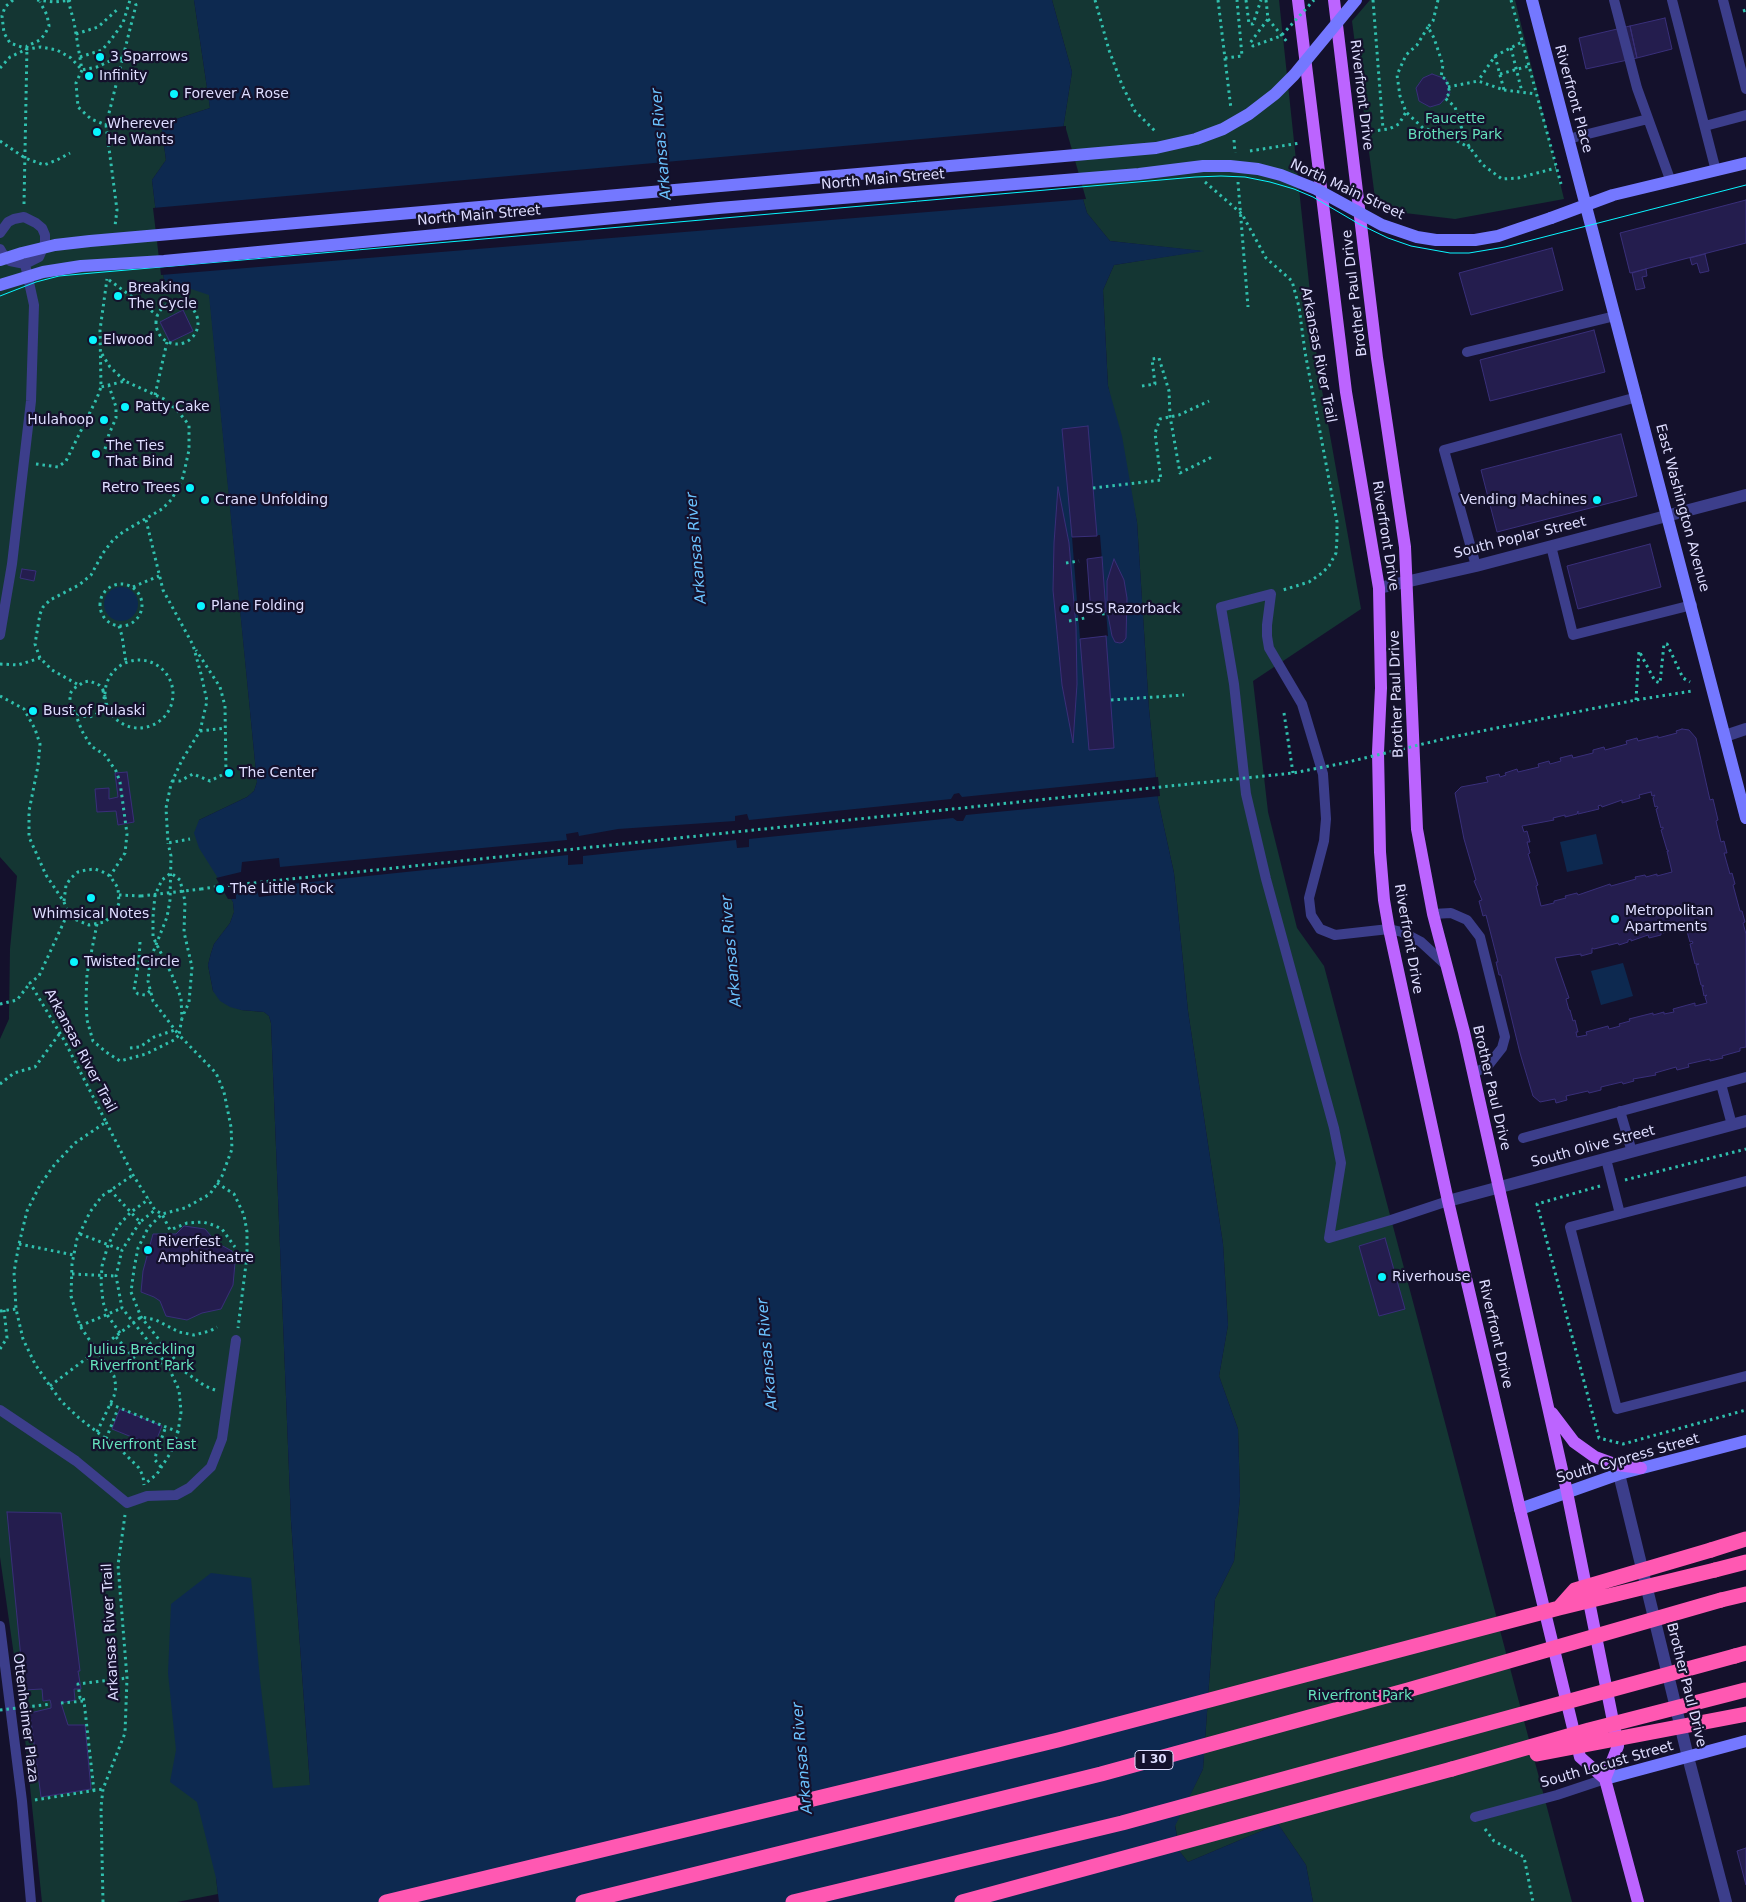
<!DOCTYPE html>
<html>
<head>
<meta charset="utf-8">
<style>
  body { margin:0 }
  canvas { display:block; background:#14112c }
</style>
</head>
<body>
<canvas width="1746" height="1902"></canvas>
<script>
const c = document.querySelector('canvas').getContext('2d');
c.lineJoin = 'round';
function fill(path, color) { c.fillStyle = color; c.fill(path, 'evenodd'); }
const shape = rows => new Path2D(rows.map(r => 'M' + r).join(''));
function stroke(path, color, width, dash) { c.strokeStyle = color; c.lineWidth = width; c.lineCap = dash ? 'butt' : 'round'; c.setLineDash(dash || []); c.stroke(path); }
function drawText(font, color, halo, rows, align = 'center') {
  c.font = font + ' "DejaVu Sans",sans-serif'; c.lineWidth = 4.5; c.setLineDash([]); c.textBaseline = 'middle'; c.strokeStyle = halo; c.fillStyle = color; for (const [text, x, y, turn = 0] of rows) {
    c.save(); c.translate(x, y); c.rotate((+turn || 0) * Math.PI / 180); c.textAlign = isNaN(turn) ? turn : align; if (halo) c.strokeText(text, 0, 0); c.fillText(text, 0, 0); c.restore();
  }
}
const green = shape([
  [0,0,194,0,210,108,161,124,166,160,152,180,164,280,209,290,257,782,254,791,247,797,199,820,217,875,233,902,234,912,230,923,214,944,211,953,208,965,213,991,241,1010,264,1012,269,1016,271,1023,291,1521,310,1785,216,1878,218,1894,177,1902,42,1902,23,1719,0,1557,0,1039,9,1019,10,949,17,876,0,857],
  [1052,0,1279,0,1318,368,1361,609,1253,681,1268,812,1297,928,1324,966,1572,1902,1313,1902,1306,1865,1278,1824,1188,1862,1180,1852,1175,1825,1203,1769,1215,1599,1234,1561,1240,1496,1238,1429,1219,1376,1228,1325,1223,1244,1188,1011,1174,873,1158,800,1149,709,1137,522,1108,386,1103,290,1114,265,1201,251,1110,241,1087,213,1063,129,1072,72],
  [1370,0,1515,0,1564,199,1455,219,1405,213,1375,198,1352,21]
]);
const water = shape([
  [194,0,1052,0,1072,72,1063,129,1087,213,1110,241,1204,251,1114,265,1103,290,1108,386,1122,436,1137,522,1149,709,1158,800,1174,873,1188,1011,1223,1244,1228,1325,1219,1376,1238,1429,1240,1496,1234,1561,1215,1599,1203,1769,1175,1826,1180,1852,1188,1862,1278,1824,1306,1865,1313,1902,219,1902,216,1878,197,1802,170,1782,176,1750,168,1673,171,1604,211,1573,251,1578,260,1680,273,1788,310,1785,291,1521,271,1023,269,1016,264,1012,241,1010,230,1007,220,1001,213,991,208,965,211,953,214,944,230,923,234,912,233,902,199,848,194,833,199,820,247,797,254,791,257,782,209,295,164,280,152,180,166,160,161,124,210,108],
  [1058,490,1069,543,1073,589,1077,684,1073,740,1062,685,1053,590,1054,543],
  [1114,560,1124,580,1127,598,1126,638,1123,642,1120,643,1115,642,1112,636,1107,610,1107,581],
  '104 604a17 17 0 1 1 34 0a17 17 0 1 1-34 0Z',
  [1596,834,1603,864,1567,872,1560,842],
  [1623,963,1633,996,1601,1005,1591,971]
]);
const pier = shape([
  [1066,126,1066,129,1086,199,161,275,153,208],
  [1100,535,1108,636,1080,639,1072,537],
  [1158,777,1160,796,966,815,963,821,957,821,953,818,749,839,749,847,737,848,736,840,583,856,583,864,568,865,568,855,282,885,281,887,276,888,276,895,259,897,257,891,252,891,236,894,236,899,228,899,216,878,241,872,242,862,279,858,280,867,567,840,566,834,578,832,579,836,618,829,735,821,735,816,747,814,749,820,951,799,954,794,959,793,962,797]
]);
const building = shape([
  [1665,18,1672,49,1637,58,1630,26,1665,18],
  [1630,26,1637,58,1586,69,1579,38,1630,26],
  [1432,74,1446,79,1450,93,1440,104,1430,107,1419,101,1416,88,1423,78,1432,74],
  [1746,200,1746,243,1630,273,1620,233,1746,200],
  [1552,248,1563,290,1471,315,1459,273,1552,248],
  [1705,254,1709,271,1700,273,1697,263,1692,265,1690,258,1705,254],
  [1646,269,1647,276,1642,277,1645,288,1636,290,1632,273,1646,269],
  [183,310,193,331,170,342,160,322,183,310],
  [1594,330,1605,372,1490,401,1480,360,1594,330],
  [1088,426,1097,536,1072,537,1062,429,1088,426],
  [1621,434,1637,496,1497,532,1481,470,1621,434],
  [1058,487,1069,543,1076,627,1077,684,1073,743,1062,685,1053,590,1054,543,1058,487],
  [1650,544,1661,587,1578,609,1567,566,1650,544],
  [1102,557,1106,612,1091,614,1087,559,1102,557],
  [1114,559,1124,580,1127,598,1126,638,1123,642,1120,643,1115,642,1112,636,1107,610,1107,581,1114,559],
  [22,569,36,571,34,581,20,578,22,569],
  [1106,636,1114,748,1089,750,1080,639,1106,636],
  [1682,729,1689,730,1696,738,1710,800,1713,799,1718,820,1716,821,1721,842,1724,841,1727,853,1724,853,1730,874,1732,873,1735,884,1733,885,1740,911,1742,911,1745,922,1743,923,1746,934,1746,1047,1740,1048,1740,1051,1722,1056,1723,1058,1710,1061,1710,1059,1688,1064,1689,1067,1677,1070,1676,1067,1655,1073,1656,1075,1633,1079,1634,1081,1623,1084,1622,1082,1601,1087,1601,1090,1589,1093,1588,1091,1566,1096,1567,1100,1556,1103,1555,1099,1540,1102,1533,1096,1520,1053,1501,975,1499,975,1496,962,1498,962,1486,915,1483,916,1479,901,1482,900,1474,881,1476,880,1464,839,1455,793,1461,787,1488,782,1486,777,1499,774,1500,777,1506,775,1505,773,1517,769,1518,772,1539,767,1538,764,1549,761,1550,764,1561,761,1560,758,1572,755,1573,758,1593,753,1593,750,1604,747,1605,750,1627,744,1626,741,1637,738,1638,741,1658,736,1658,738,1677,733,1676,731,1682,729],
  [1651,792,1652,796,1655,795,1653,798,1655,807,1657,806,1658,808,1656,809,1661,828,1663,827,1663,829,1661,830,1667,850,1669,851,1667,851,1672,872,1657,876,1657,874,1646,877,1645,875,1635,877,1636,879,1611,886,1610,884,1578,895,1577,893,1565,896,1566,898,1554,901,1554,903,1541,906,1536,886,1538,885,1528,854,1530,853,1527,842,1530,842,1527,831,1524,832,1522,826,1554,820,1553,818,1565,815,1565,817,1577,814,1578,811,1578,814,1599,809,1598,806,1601,805,1602,807,1622,800,1622,803,1640,798,1639,795,1651,792],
  [1685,924,1690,942,1692,941,1693,943,1690,944,1695,964,1699,964,1696,965,1701,985,1704,986,1702,986,1704,996,1707,995,1705,997,1707,1003,1695,1006,1695,1003,1673,1009,1674,1012,1664,1014,1664,1012,1653,1015,1653,1013,1629,1019,1630,1021,1619,1024,1620,1026,1609,1029,1608,1026,1586,1032,1587,1035,1577,1037,1576,1032,1578,1032,1575,1020,1573,1021,1570,1010,1569,1010,1566,999,1569,998,1555,958,1581,954,1581,956,1592,953,1592,948,1594,949,1618,943,1619,945,1628,942,1628,940,1631,939,1631,941,1648,935,1649,938,1661,935,1661,931,1663,933,1671,931,1671,928,1685,924],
  [127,772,134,822,118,825,116,811,97,812,95,789,109,788,109,799,118,797,115,773,127,772],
  [184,1226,205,1229,217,1243,232,1251,235,1263,233,1285,221,1309,202,1313,187,1320,166,1316,160,1301,154,1297,141,1292,143,1271,153,1234,176,1234,184,1226],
  [1385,1238,1405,1309,1379,1316,1359,1246,1385,1238],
  [120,1409,162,1426,154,1446,112,1429,120,1409],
  [7,1512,61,1513,80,1671,78,1671,81,1689,74,1689,75,1700,61,1703,68,1725,85,1725,91,1789,41,1797,30,1713,51,1708,51,1704,50,1700,43,1701,42,1689,24,1690,7,1512],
  [1746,1848,1746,1885,1737,1851,1746,1848]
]);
const path = shape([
  [13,0,5,7,2,16,4,33,10,43,27,49],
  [37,0,54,2,71,0],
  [68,0,74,22,82,70,76,83,78,107,91,119,106,125,136,5,134,0],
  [1095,0,1109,50,1122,85,1135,111,1157,133],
  [1218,0,1231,109],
  [1246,0,1249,24,1253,24,1261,0],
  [1373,0,1383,129],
  [1438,0,1433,21,1428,27,1434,38,1443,65,1441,77,1446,79,1450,93,1445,98,1455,107,1465,139,1470,148,1483,165,1502,179,1518,178,1556,168],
  [1511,0,1561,184],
  [1743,11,1746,10],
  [1268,19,1288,43],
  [1428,27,1417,45,1406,55,1397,75,1400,96,1406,112,1423,128,1448,136,1470,148],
  [76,34,98,27,119,8],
  [1511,48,1522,92],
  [1495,56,1522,42],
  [80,57,102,50,110,41,123,23,130,0],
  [1225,58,1242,56,1237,0],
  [0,68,10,57,27,49,41,47,57,50,71,58,82,70,97,67,114,59,122,58],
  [1500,74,1529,66],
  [1448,87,1478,81,1504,90,1495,56,1478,81],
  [1504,90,1536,94],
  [106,125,117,210,115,226],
  [1365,132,1389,129,1399,124,1406,112],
  [1234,140,1235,153],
  [0,141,25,158,44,165,57,160,70,153],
  [1250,151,1300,143],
  [1205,182,1242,214,1266,258,1292,281,1299,307,1305,352,1337,522,1337,538,1336,553,1329,566,1322,573,1309,582,1283,590],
  [1238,182,1248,307],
  [24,204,27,46,40,40,45,34,49,26,47,15,40,2],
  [109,280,157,315],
  '156 323a21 21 0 1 1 42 0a21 21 0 1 1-42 0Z',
  [102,354,110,367,125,381],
  [1142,386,1155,384,1152,359,1159,358,1169,391,1170,416,1180,473,1214,456],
  [155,395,167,342],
  [105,449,109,434,116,418,116,407,109,386],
  [36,464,58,467,66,461,97,398,101,387,100,330,107,279],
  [1093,488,1161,480,1155,433,1160,419,1179,415,1209,401],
  [146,520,163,590,193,645,201,674,207,701,200,731,182,760,171,784,166,808,168,843,190,839],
  [1066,563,1079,561],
  '100 605a21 21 0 1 1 42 0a21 21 0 1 1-42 0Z',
  [133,587,159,576],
  [1102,614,1109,613],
  [1069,621,1085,618],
  [119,626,122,636,126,663],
  '105 694a34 34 0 1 1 68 0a34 34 0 1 1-68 0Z',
  [0,664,18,665,40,658],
  [77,684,52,670,40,658,35,644,40,614,43,607,50,600,79,585,91,575,103,553,113,540,123,532,162,509,172,499,183,477,189,450,189,425,177,410,164,399,125,381,101,387],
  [103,690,105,704,102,710,95,715,89,717,81,716,73,710,70,705,70,694,73,689,84,682,90,681,99,685,103,690,105,696],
  [0,696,24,709,35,729,40,744,38,766,29,811,29,837,46,875,64,902,68,913,39,976,30,983,64,1040,106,1122,75,1143,55,1164,40,1185,27,1211,19,1244,14,1272,16,1309,23,1339,35,1364,50,1386,61,1401,79,1418,123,1452,139,1468,143,1476,144,1485],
  [1111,700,1184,695],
  [1636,700,1639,651,1655,681,1660,683,1664,644,1667,644,1683,678,1690,682],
  [75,713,82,731,91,746,105,755,116,771,120,782,127,834,125,853,110,876],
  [1284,713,1293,773],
  [200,731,226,728],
  [1452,737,1636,700,1692,691],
  [172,781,180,781,193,774,210,781,226,773,225,706,220,687,196,650],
  [201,889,215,887],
  [119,895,141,896],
  [64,901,66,885,71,878,78,872,86,870,95,869,103,872,110,876,118,888,119,903,116,911,105,922,89,925,74,919,68,913],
  [97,924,87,974,86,999,87,1020,93,1041,106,1052,120,1061,146,1054,174,1040,179,1035,153,1001,148,981,150,960,167,917,170,900,171,856,168,843],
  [140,942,139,960,134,990,138,994,145,995,150,991],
  [0,1004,17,1000,30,983],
  [130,1048,140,1047,154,1037,175,1030],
  [0,1084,14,1073,35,1067,60,1033],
  [106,1122,133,1175,155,1210,162,1214,185,1208,210,1194,222,1176,232,1149,231,1127,224,1092,216,1073,179,1035,182,1018,181,998,172,975,153,937,153,917,155,895,162,880,171,873,180,880,185,901,184,932,192,967,189,1002,182,1018],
  [1625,1180,1746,1149],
  [217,1183,234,1194,244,1215,247,1232,247,1256,238,1328],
  [1600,1186,1537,1204,1599,1438,1623,1444,1746,1410],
  [110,1190,140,1222,155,1210],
  [140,1222,122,1250,116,1276,122,1308,168,1366,179,1390,181,1412,178,1432,171,1452,157,1474,146,1483],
  [80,1234,122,1250],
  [19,1244,74,1255],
  [72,1274,116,1276],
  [0,1311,16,1309],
  [80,1326,122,1308],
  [120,1333,108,1316,103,1302,101,1282,102,1266,108,1245,118,1226,131,1212,149,1199],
  [116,1337,140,1365,148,1369,165,1361],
  [0,1349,7,1338,4,1310],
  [50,1386,141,1317,156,1320,179,1332,194,1335,210,1331,217,1327],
  [215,1390,205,1386,185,1372,141,1317,131,1292,134,1269,138,1248,148,1228,162,1214,170,1230,187,1223,203,1222,213,1225,222,1229,235,1247],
  [110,1404,178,1432],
  [97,1432,114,1396,116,1387,114,1376,80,1326,71,1296,72,1264,77,1239,90,1212,102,1196,133,1175],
  [106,1439,117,1411],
  [161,1467,155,1460,156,1454,165,1429],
  [61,1703,84,1701],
  [94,1791,84,1701,83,1697,80,1698,78,1684,127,1678],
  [35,1800,103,1789],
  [1485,1829,1494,1841,1524,1857,1533,1902],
  [103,1902,101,1807,103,1789,125,1733,127,1678,118,1565,125,1515]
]);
const lane = shape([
  [1614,0,1637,88,1671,182],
  [1672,0,1716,171],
  [1723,0,1746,89],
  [1705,126,1746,115],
  [1568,139,1648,119],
  [0,233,8,222,14,219,24,217,36,223,42,228,45,235,45,243,39,257,25,264,10,261,4,256,0,249],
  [1467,352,1615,316],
  [1551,546,1573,635,1692,605],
  [1476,566,1444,450,1637,397],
  [0,635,12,564,31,401,34,305,25,264],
  [1433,914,1451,913,1467,920,1480,937,1505,1037,1502,1048,1487,1067,1473,1073],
  [1446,965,1421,942,1402,932,1389,929,1335,935,1320,929,1311,915,1309,898,1324,841,1326,819,1323,774,1302,704,1269,648,1267,636,1267,625,1271,594,1221,607,1234,684,1246,794,1266,879,1334,1128,1341,1163,1329,1238,1391,1220,1448,1201],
  [1721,1084,1732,1125],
  [1620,1111,1632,1152],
  [1523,1138,1746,1077],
  [1606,1159,1620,1214],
  [1746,1181,1570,1227,1617,1409,1746,1376],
  [0,1410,76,1461,127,1503,147,1496,176,1495,189,1488,211,1467,222,1439,236,1340],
  [0,1626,22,1801,31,1902],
  [1475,1817,1557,1795,1605,1779]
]);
const street = shape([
  [1379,588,1476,566,1746,495],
  [1725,736,1746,729],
  [1448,1201,1746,1121],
  [1619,1474,1688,1757,1726,1902]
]);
const secondary = shape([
  [1532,0,1746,818],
  [1551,218,1613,195,1746,163],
  [1520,1509,1619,1474,1746,1441],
  [1605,1779,1746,1741]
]);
const primary = shape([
  [1298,0,1346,392,1379,588,1381,688,1378,752,1380,852,1384,900,1389,929,1448,1201,1520,1509,1580,1757,1605,1779,1638,1902],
  [1334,0,1377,358,1405,547,1417,829,1433,914,1464,1032,1567,1492,1618,1746,1605,1779],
  [1552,1413,1574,1442,1595,1457,1617,1465,1641,1468]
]);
const highway = shape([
  [1711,1550,1746,1539],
  [1715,1570,1746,1562],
  [1721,1600,1746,1594],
  [1735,1656,1746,1653],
  [962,1902,1452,1769]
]);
const tram = shape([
  [0,296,36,282,59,276,81,274,1195,177,1221,176,1245,177,1270,182,1294,189,1313,197,1359,224,1388,238,1411,246,1450,253,1469,253,1505,247,1746,185]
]);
const pathBridge = shape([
  [1266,0,1268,19,1250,43,1253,46,1281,36,1314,0],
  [215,887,1293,773,1344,763,1452,737],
  [141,896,201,889],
  [0,1710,51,1704]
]);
const secondaryBridge = shape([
  [0,260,22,253,55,245,90,241,1156,148,1196,139,1223,129,1249,114,1275,94,1294,75,1356,0],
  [0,285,43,272,81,266,164,261,719,208,1139,174,1203,166,1230,166,1258,169,1281,175,1316,189,1382,225,1417,237,1436,240,1475,240,1498,236,1551,218]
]);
const highwayBridge = shape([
  [1559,1608,1575,1590,1711,1550],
  [1537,1754,1746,1714],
  [1452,1769,1589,1730,1745,1690],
  [386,1902,1058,1740,1559,1608,1715,1570],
  [583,1902,1101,1774,1408,1690,1721,1600],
  [793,1902,1122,1823,1735,1656]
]);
const markers = [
  [100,57,5,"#09f5ff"],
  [89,76,5,"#09f5ff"],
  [174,94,5,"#09f5ff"],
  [97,132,5,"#09f5ff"],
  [118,296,5,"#09f5ff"],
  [93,340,5,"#09f5ff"],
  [125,407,5,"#09f5ff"],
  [104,420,5,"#09f5ff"],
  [96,454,5,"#09f5ff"],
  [190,488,5,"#09f5ff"],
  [205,500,5,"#09f5ff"],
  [1597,500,5,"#09f5ff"],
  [201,606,5,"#09f5ff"],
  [1065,609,5,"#09f5ff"],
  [33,711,5,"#09f5ff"],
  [229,773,5,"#09f5ff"],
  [220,889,5,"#09f5ff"],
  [91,898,5,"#09f5ff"],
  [1615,919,5,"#09f5ff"],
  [74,962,5,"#09f5ff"],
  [148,1250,5,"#09f5ff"],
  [1382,1277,5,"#09f5ff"]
];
const shields = [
  [1154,1760,38]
];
const shieldNames = [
  ["I 30",1154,1760]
];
const poiNames = [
  ["3 Sparrows",110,57],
  ["Infinity",99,76],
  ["Forever A Rose",184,94],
  ["Wherever",107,124],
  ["He Wants",107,140],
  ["Breaking",128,288],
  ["The Cycle",128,304],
  ["Elwood",103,340],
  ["Patty Cake",135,407],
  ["Hulahoop",94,420,"right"],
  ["The Ties",106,446],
  ["That Bind",106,462],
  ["Retro Trees",180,488,"right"],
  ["Crane Unfolding",215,500],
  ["Vending Machines",1587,500,"right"],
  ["Plane Folding",211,606],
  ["USS Razorback",1075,609],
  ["Bust of Pulaski",43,711],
  ["The Center",239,773],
  ["The Little Rock",230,889],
  ["Metropolitan",1625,911],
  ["Apartments",1625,927],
  ["Whimsical Notes",91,914,"center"],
  ["Twisted Circle",84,962],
  ["Riverfest",158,1242],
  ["Amphitheatre",158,1258],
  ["Riverhouse",1392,1277]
];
const streetNames = [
  ["Riverfront Drive",1361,95,83],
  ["Riverfront Place",1573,99,75],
  ["North Main Street",883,180,-5],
  ["North Main Street",1347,190,25],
  ["North Main Street",479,216,-5],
  ["Brother Paul Drive",1355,293,-97],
  ["Arkansas River Trail",1318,355,79],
  ["East Washington Avenue",1682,508,75],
  ["Riverfront Drive",1385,536,81],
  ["South Poplar Street",1520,538,-14],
  ["Brother Paul Drive",1397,694,-92],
  ["Riverfront Drive",1408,939,80],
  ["Arkansas River Trail",80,1051,62],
  ["Brother Paul Drive",1491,1088,77],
  ["South Olive Street",1593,1147,-15],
  ["Riverfront Drive",1495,1334,77],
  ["South Cypress Street",1628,1459,-16],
  ["Arkansas River Trail",111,1632,-93],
  ["Brother Paul Drive",1686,1685,76],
  ["Ottenheimer Plaza",25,1718,83],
  ["South Locust Street",1607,1765,-16]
];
const parkNames = [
  ["Faucette",1455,119],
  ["Brothers Park",1455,135],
  ["Julius Breckling",142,1350],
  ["Riverfront Park",142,1366],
  ["RIverfront East",144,1445],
  ["Riverfront Park",1360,1696]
];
const waterNames = [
  ["Arkansas River",662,144,-95],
  ["Arkansas River",697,548,-95],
  ["Arkansas River",732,951,-95],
  ["Arkansas River",768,1354,-95],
  ["Arkansas River",803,1758,-95]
];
fill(green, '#143633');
fill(water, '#0d2950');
fill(pier, '#14112c');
fill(building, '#241d4e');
stroke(building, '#392f7a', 1);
stroke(path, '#30c0ae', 3, [2.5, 4]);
stroke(lane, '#3c3e8b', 10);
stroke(street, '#3c3e8b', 12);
stroke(secondary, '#7478ff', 12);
stroke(primary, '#bc64ff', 12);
stroke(highway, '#ff58b2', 15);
stroke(tram, '#09f5ff', 1);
stroke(pathBridge, '#30c0ae', 3, [2.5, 4]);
stroke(secondaryBridge, '#7478ff', 12);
stroke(highwayBridge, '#ff58b2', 15);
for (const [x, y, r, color] of markers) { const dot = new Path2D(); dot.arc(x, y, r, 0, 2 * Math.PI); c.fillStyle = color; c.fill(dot); stroke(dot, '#14112c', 2); }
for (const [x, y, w] of shields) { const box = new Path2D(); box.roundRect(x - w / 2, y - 9.5, w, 19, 4); c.fillStyle = '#14112c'; c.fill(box); stroke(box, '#deddff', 1); }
drawText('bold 12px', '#deddff', null, shieldNames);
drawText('14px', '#deddff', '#14112c', poiNames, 'left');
drawText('14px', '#deddff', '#14112c', streetNames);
drawText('14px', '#65e2bc', '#14112c', parkNames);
drawText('italic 15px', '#6bc3ff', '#14112c', waterNames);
</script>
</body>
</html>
